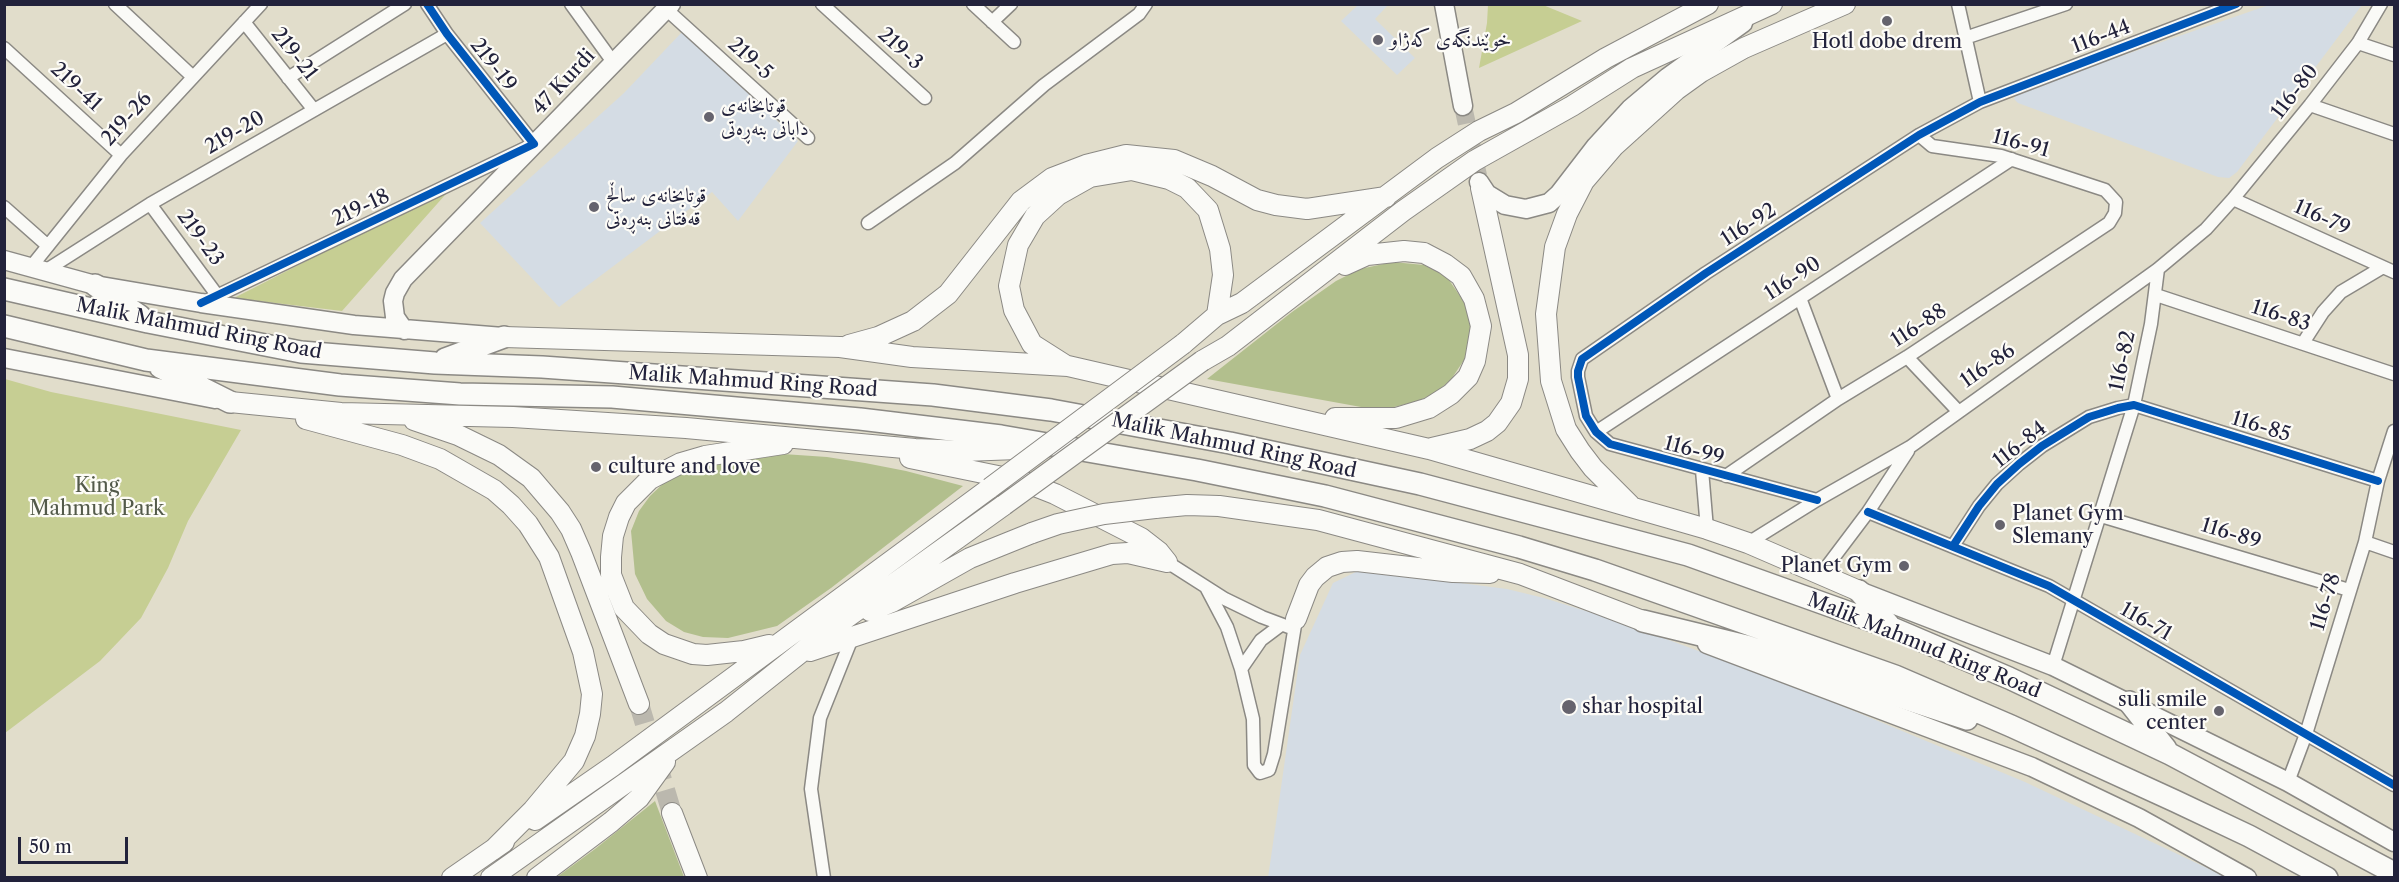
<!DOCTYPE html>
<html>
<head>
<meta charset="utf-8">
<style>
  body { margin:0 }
  #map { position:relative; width:2399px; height:882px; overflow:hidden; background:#e1ddcb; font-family:"Libre Caslon Text",serif }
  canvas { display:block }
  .frame { position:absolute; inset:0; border:6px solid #22223b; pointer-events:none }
  .scale { position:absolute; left:18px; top:837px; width:110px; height:27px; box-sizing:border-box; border:3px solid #22223b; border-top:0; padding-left:8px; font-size:18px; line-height:21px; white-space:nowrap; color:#22223b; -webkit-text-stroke:4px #fdfcf7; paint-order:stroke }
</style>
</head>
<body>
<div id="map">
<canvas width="2399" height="882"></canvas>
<div class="frame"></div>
<div class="scale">50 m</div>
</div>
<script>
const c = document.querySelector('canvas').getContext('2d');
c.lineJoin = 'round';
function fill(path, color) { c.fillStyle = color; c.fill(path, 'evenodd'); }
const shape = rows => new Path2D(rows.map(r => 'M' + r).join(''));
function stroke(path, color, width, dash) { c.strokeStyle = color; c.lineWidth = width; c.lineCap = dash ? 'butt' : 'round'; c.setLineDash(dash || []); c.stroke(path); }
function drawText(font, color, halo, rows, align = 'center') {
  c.font = font + ' "Libre Caslon Text",Amiri,serif'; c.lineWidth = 4.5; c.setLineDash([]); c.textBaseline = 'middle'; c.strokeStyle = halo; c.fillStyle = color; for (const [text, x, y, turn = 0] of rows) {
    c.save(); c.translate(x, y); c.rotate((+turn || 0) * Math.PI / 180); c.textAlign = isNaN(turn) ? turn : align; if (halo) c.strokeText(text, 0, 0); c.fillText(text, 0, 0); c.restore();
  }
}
const built = shape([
  [1358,5,1388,5,1375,19,1415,58,1397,75,1341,21],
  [2269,5,2362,5,2237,172,2229,178,2218,177,2018,103,2014,99,2017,92],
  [683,31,798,141,738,221,712,192,559,307,480,223,624,93],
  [1360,570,1507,589,1544,598,1615,620,1801,689,2025,782,2226,877,1268,878,1300,655,1333,583]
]);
const green = shape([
  [1488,5,1543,5,1582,21,1479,68,1487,23],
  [453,186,342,311,234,298],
  [5,379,51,392,241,430,188,521,168,568,141,618,100,661,5,733]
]);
const forest = shape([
  [1393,262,1424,265,1447,277,1462,299,1471,316,1470,343,1464,360,1452,378,1437,392,1418,401,1394,407,1361,407,1207,379,1292,312,1336,281,1360,269],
  [783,454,827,457,865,463,906,471,963,486,831,588,777,626,728,638,703,637,684,632,666,621,647,599,635,574,631,531,639,511,650,496,668,479,692,468,741,457],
  [655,801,684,877,557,877,595,849]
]);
const secondaryTunnel = shape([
  [1463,106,1479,180]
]);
const primaryTunnel = shape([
  [639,704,672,813]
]);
const minor = shape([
  [115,4,193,77],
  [571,4,613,62],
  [822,4,925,98],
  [973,4,1014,42],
  [1958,4,1980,102],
  [666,9,808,138],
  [244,22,314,110],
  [992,22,1011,4],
  [1965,38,2066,4],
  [2358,43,2394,55],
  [4,48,121,155],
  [288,78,405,4],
  [2310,105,2394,134],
  [2233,199,2394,272],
  [150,204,217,295],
  [4,207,48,246],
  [868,223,955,163,1044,85,1139,14,1146,4],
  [31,267,121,155,261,4],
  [45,271,150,204,447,34],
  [2156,295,2394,374],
  [1800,298,1838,399],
  [202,303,534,144,447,34,427,4],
  [2303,343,2323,312,2341,292,2383,267],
  [1907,357,1958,411],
  [1596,432,2012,159],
  [1702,470,1707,529],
  [1726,476,1838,399,1907,357,2109,223,2115,213,2116,202,2105,190,2001,156,1932,146,1919,135],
  [1817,500,1610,444,1596,432,1586,416,1578,377,1578,371,1582,359,1706,273,1919,135,1980,102,2236,4],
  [1868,512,2049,586,2394,785],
  [2101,516,2349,590],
  [2365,542,2394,552],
  [1748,543,1817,500,1910,447,2158,269,2206,229,2233,199,2310,105,2358,43,2381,4],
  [1953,546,1979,506,1997,484,2019,464,2042,446,2089,417,2118,408,2134,405,2378,481],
  [1167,562,1225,599,1262,617,1294,629],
  [1822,573,1868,512,1908,451],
  [1207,589,1227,627,1241,669,1253,719,1254,765,1260,773,1269,770,1274,754,1296,619],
  [2053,666,2134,405,2151,324,2158,269],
  [1241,669,1261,640,1281,625],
  [2288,782,2306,734,2365,542,2378,481,2394,431],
  [824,878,811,789,820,718,852,638]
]);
const secondary = shape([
  [1444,4,1463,106],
  [1479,182,1487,194,1505,205,1526,209,1549,203,1559,194,1596,146,1630,109,1668,77,1743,23],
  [4,260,95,285,201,303,354,325,503,337],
  [404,330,395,317,393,301,395,293,403,279,671,4],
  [4,358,215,399],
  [1859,591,2053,666,2288,782,2394,842],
  [1707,644,2032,767,2139,818,2247,878]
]);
const primary = shape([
  [504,337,840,347,912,357,1068,366,1429,449,1707,529,1748,543,1859,591],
  [1183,344,1217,315,1242,303,1437,158,1479,131,1516,113,1606,58,1708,4],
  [849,345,878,337,913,321,948,294,1021,201,1052,178,1086,165,1126,155,1174,160,1212,176,1257,200,1276,205,1307,209,1386,197],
  [1202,361,1228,346,1403,211,1474,161,1572,106,1632,68,1772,4],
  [1065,365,1032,344,1014,310,1009,286,1018,245,1035,216,1058,195,1090,177,1132,170,1169,179,1187,188,1208,210,1220,249,1223,275,1217,315],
  [230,402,341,413,513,417,686,428,915,449,964,451,1044,448],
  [1335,418,1396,418,1429,408,1451,394,1468,377,1475,361,1481,326,1474,299,1461,276,1445,264,1424,253,1404,251,1367,255,1345,265],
  [306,419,402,445,440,459,494,490,511,505,528,524,549,557,583,652,592,694,590,714,585,736,574,761,533,810,493,850],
  [414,420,458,435,499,455,531,478,560,512,571,529,581,552,639,704],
  [1432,448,1470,439,1487,431,1497,423,1511,403,1518,379,1518,355,1481,188],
  [910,458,1022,481,1055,494,1141,538,1159,552,1167,562],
  [1630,505,1593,468,1580,451,1566,429,1551,381,1546,314,1555,247,1567,214,1584,181,1614,146,1676,90,1701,72,1744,48,1845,4],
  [1155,508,1187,505,1219,506,1318,520,1520,574,1643,621],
  [870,611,892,602,970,558,1032,533],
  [1296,619,1309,585,1315,577,1327,567,1342,562,1357,561,1453,572,1490,573],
  [769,645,744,651,707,655,693,654,664,644,649,634,624,608,611,575,611,557,613,536,619,517,626,503,650,479,681,463,705,456,783,444],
  [810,651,1015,583,1112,554,1128,553,1167,562],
  [672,813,697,878],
  [535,820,613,766,990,488],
  [452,878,504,842],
  [491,878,726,712,828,631,1004,505],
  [537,878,611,822,639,798,665,762]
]);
const trunk = shape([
  [95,285,140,316],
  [4,289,148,322,301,352,435,363,542,367,933,395,1051,410,1230,443,1420,484,1688,555,1892,628,2009,678,2170,754,2394,873],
  [4,326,146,360,340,385,460,394,612,397,860,419,1001,436,1197,470,1325,496,1519,547,1595,570,1895,676,2011,726,2175,801,2249,836,2327,878],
  [445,359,504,337],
  [160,367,230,402],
  [1859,591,1889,625],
  [1643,621,1746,646,1967,719],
  [2129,702,2166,749]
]);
const primaryBridge = shape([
  [990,488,1183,344],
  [1004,505,1202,361],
  [1032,533,1058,524,1104,514,1155,508]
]);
const cycleway = shape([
  [201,303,534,144,447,34,427,4],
  [1817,500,1610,444,1596,432,1586,416,1578,377,1578,371,1582,359,1706,273,1919,135,1980,102,2236,4],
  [1868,512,2049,586,2394,785],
  [1953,546,1979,506,1997,484,2019,464,2042,446,2089,417,2118,408,2134,405,2378,481]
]);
const markers = [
  [1887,21,6,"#65636d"],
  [1378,40,6,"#65636d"],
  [709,117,6,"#65636d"],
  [594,207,6,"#65636d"],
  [596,467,6,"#65636d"],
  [2000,525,6,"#65636d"],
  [1904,566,6,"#65636d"],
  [1569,707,8,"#65636d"],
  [2219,711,6,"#65636d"]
];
const streetNames = [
  ["116-44",2101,37,-21],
  ["219-3",900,49,42],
  ["219-21",294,54,52],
  ["219-5",750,59,42],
  ["219-19",493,65,52],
  ["47 Kurdi",564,82,-47],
  ["219-41",76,87,43],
  ["116-80",2295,92,-52],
  ["219-26",127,119,-48],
  ["219-20",235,133,-30],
  ["116-91",2021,144,15],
  ["219-18",361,208,-25],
  ["116-79",2322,218,24],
  ["116-92",1749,225,-33],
  ["219-23",200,238,54],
  ["116-90",1793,279,-33],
  ["116-83",2281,316,18],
  ["116-88",1919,326,-33],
  ["Malik Mahmud Ring Road",199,329,11],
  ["116-82",2123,361,-78],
  ["116-86",1988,366,-35],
  ["Malik Mahmud Ring Road",753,382,4],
  ["116-85",2261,427,17],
  ["116-84",2020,445,-38],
  ["Malik Mahmud Ring Road",1234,446,12],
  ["116-99",1694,451,15],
  ["116-89",2231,534,17],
  ["116-78",2326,602,-73],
  ["116-71",2146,622,30],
  ["Malik Mahmud Ring Road",1924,646,22]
];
const poiNames = [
  ["خوێندنگەی کەژاو",1390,40],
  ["Hotl dobe drem",1887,42,"center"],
  ["قوتابخانەی",721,106],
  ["دابانی بنەڕەتی",721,129],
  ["قوتابخانەی ساڵح",606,196],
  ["قەفتانی بنەڕەتی",606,219],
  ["culture and love",608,467],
  ["Planet Gym",2012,514],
  ["Slemany",2012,537],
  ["Planet Gym",1892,566,"right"],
  ["suli smile",2207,700,"right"],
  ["center",2207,723,"right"],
  ["shar hospital",1582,707]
];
const parkNames = [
  ["King",97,486],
  ["Mahmud Park",97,509]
];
fill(built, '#d4dce4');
fill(green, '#c6ce93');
fill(forest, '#b2bf8d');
stroke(secondaryTunnel, '#bbb8ae', 18, [18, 9]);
stroke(primaryTunnel, '#bbb8ae', 20, [20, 10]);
stroke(minor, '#8b8984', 15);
stroke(secondary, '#8b8984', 21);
stroke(primary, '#8b8984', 22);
stroke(trunk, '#8b8984', 24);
stroke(minor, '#fafaf7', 12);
stroke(secondary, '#fafaf7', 18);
stroke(primary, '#fafaf7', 20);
stroke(trunk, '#fafaf7', 21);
stroke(primaryBridge, '#8b8984', 22, []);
stroke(primaryBridge, '#fafaf7', 20);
stroke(cycleway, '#0057b8', 8);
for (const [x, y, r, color] of markers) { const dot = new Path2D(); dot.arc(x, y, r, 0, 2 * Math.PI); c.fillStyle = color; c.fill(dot); stroke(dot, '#fdfcf7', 2); }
drawText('20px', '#22223b', '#fdfcf7', streetNames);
drawText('20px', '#22223b', '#fdfcf7', poiNames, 'left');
drawText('20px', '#535a4a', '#fdfcf7', parkNames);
</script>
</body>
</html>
